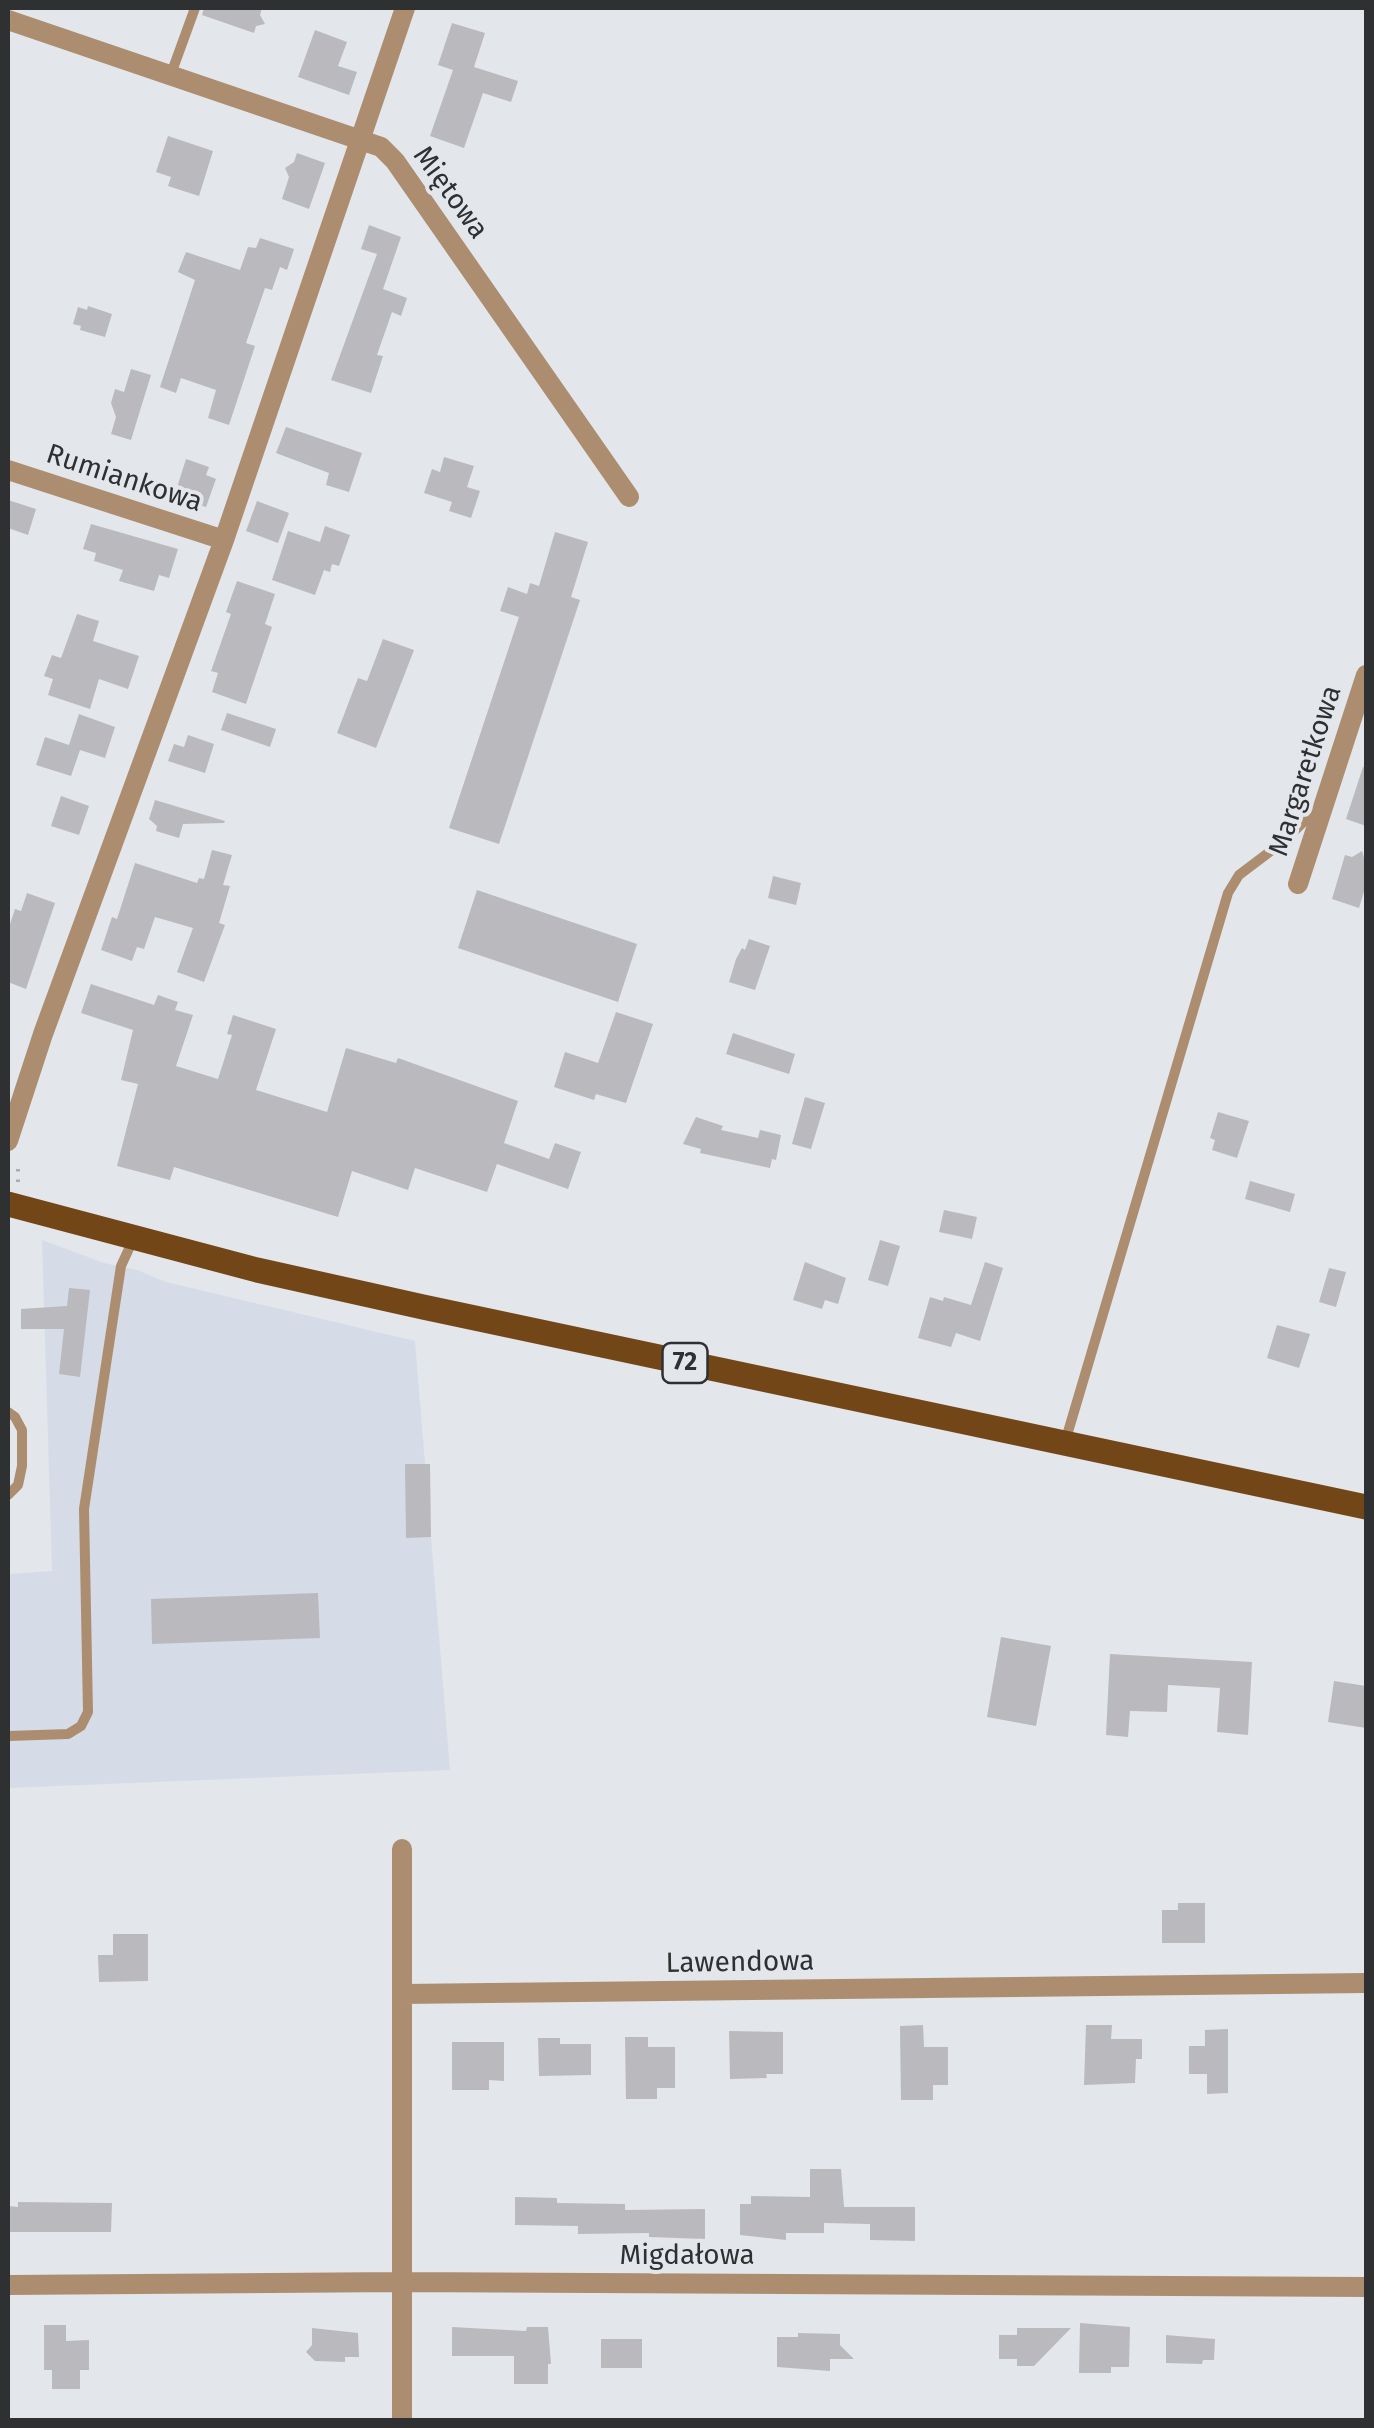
<!DOCTYPE html>
<html>
<head>
<meta charset="utf-8">
<style>
  body { margin:0 }
  #map { position:relative; width:1374px; height:2428px; overflow:hidden; background:#e3e7eb; font-family:"Fira Sans",sans-serif }
  canvas { display:block }
  .frame { position:absolute; inset:0; border:10px solid #2f3032; pointer-events:none }
</style>
</head>
<body>
<div id="map">
<canvas width="1374" height="2428"></canvas>
<div class="frame"></div>
</div>
<script>
const c = document.querySelector('canvas').getContext('2d');
c.lineJoin = 'round';
function fill(path, color) { c.fillStyle = color; c.fill(path, 'evenodd'); }
const shape = rows => new Path2D(rows.map(r => 'M' + r).join(''));
function stroke(path, color, width, dash) { c.strokeStyle = color; c.lineWidth = width; c.lineCap = dash ? 'butt' : 'round'; c.setLineDash(dash || []); c.stroke(path); }
function drawText(font, color, halo, rows, align = 'center') {
  c.font = font + ' "Fira Sans",sans-serif'; c.lineWidth = 8; c.setLineDash([]); c.textBaseline = 'middle'; c.strokeStyle = halo; c.fillStyle = color; for (const [text, x, y, turn = 0] of rows) {
    c.save(); c.translate(x, y); c.rotate((+turn || 0) * Math.PI / 180); c.textAlign = isNaN(turn) ? turn : align; if (halo) c.strokeText(text, 0, 0); c.fillText(text, 0, 0); c.restore();
  }
}
const built = shape([
  [42,1240,104,1263,137,1270,166,1282,415,1341,450,1770,8,1788,8,1574,52,1571]
]);
const building = shape([
  [204,8,262,8,260,15,265,24,256,26,254,33,202,15],
  [452,23,485,33,474,67,518,81,511,102,483,93,464,148,430,136,453,70,438,65],
  [315,30,347,42,338,66,357,72,349,95,298,77],
  [168,136,213,151,199,196,168,186,171,177,156,172],
  [297,153,325,163,309,209,282,199,289,177,285,168,294,162],
  [369,225,401,237,383,289,407,298,401,316,392,312,377,355,383,356,371,393,331,380,377,254,361,249],
  [260,238,294,249,287,270,280,267,272,290,265,288,246,343,255,346,229,425,208,418,216,390,181,378,176,393,160,387,195,280,178,272,186,252,240,270,248,247,256,248],
  [88,306,112,314,105,337,80,330,81,326,73,324,78,307,87,310],
  [131,369,151,375,131,440,111,434,116,417,111,403,115,389,124,392],
  [286,427,362,453,349,492,326,485,329,473,276,453],
  [444,457,474,466,467,487,480,491,471,518,449,511,452,502,424,493,432,469,440,472],
  [186,459,209,467,206,475,216,479,206,507,174,497],
  [8,500,36,509,28,535,8,528],
  [257,501,289,513,278,543,246,531],
  [91,524,178,549,169,578,159,575,154,591,119,581,123,570,94,561,96,553,83,549],
  [325,526,350,535,339,566,332,564,330,572,324,570,315,595,272,580,288,531,320,542],
  [555,532,588,542,571,597,580,600,499,844,449,828,519,617,500,611,508,587,527,594,530,583,539,586],
  [237,581,275,594,265,624,272,627,246,704,212,692,218,673,211,671,231,614,226,612],
  [77,614,99,621,93,641,139,656,128,689,99,679,90,709,48,695,53,679,44,676,52,655,61,658],
  [383,639,414,650,376,748,337,733,358,678,367,681],
  [227,713,276,729,270,747,221,730],
  [79,714,115,727,105,758,80,750,71,776,36,765,45,737,69,745],
  [188,735,214,744,205,773,168,761,174,744,184,747],
  [1363,767,1366,768,1366,826,1346,819],
  [61,796,89,806,79,835,51,826],
  [155,800,225,821,224,823,183,824,179,838,156,831,157,826,149,819],
  [212,850,232,855,223,885,230,886,219,923,225,925,204,982,177,972,193,928,155,917,144,949,137,947,132,961,101,950,112,917,117,919,135,863,197,883,199,878,204,879],
  [1362,851,1366,864,1366,885,1359,908,1332,899,1345,855,1352,857],
  [773,876,801,883,796,905,768,898],
  [477,890,637,944,618,1002,458,948],
  [27,893,55,903,26,989,8,982,8,930,15,909,21,911],
  [749,939,770,946,755,990,729,982,736,959,742,948,745,950],
  [91,984,154,1005,158,995,178,1002,175,1010,193,1015,176,1066,218,1079,232,1035,227,1034,233,1015,276,1029,256,1090,327,1112,346,1048,396,1063,398,1058,518,1101,504,1143,549,1159,555,1143,581,1152,568,1189,497,1164,487,1192,415,1168,408,1190,352,1171,338,1217,174,1167,170,1180,117,1166,138,1084,121,1080,133,1030,81,1013],
  [616,1012,653,1024,626,1103,596,1094,594,1100,554,1087,565,1052,598,1063],
  [733,1033,795,1054,789,1074,726,1054],
  [805,1097,825,1103,811,1149,792,1144],
  [1218,1112,1249,1121,1237,1158,1212,1150,1215,1140,1210,1138],
  [696,1117,723,1126,721,1130,758,1138,760,1130,781,1135,776,1160,772,1159,770,1168,700,1153,701,1149,683,1144],
  [1250,1181,1295,1194,1290,1212,1245,1199],
  [944,1210,977,1217,972,1239,939,1232],
  [880,1240,900,1246,888,1286,868,1280],
  [805,1262,846,1278,838,1304,825,1300,822,1309,793,1300],
  [985,1262,1003,1268,980,1341,956,1333,951,1347,918,1338,930,1297,943,1301,944,1297,971,1305],
  [1329,1268,1346,1272,1336,1307,1319,1302],
  [69,1288,90,1290,80,1377,59,1374,64,1329,21,1329,21,1309,67,1306],
  [1277,1325,1310,1334,1299,1368,1267,1358],
  [405,1464,430,1464,431,1537,406,1538],
  [318,1593,320,1638,152,1644,151,1599],
  [1001,1637,1051,1646,1036,1726,987,1717],
  [1110,1654,1252,1662,1248,1735,1217,1732,1220,1688,1168,1685,1167,1712,1130,1711,1128,1737,1106,1735],
  [1334,1681,1366,1686,1366,1728,1328,1722],
  [1178,1903,1205,1903,1205,1943,1162,1943,1162,1910,1178,1910],
  [113,1934,148,1934,148,1981,99,1982,98,1955,113,1955],
  [923,2025,924,2047,948,2047,948,2085,933,2085,933,2100,901,2100,900,2026],
  [1086,2025,1112,2025,1111,2039,1142,2039,1142,2059,1136,2059,1135,2083,1084,2085],
  [1228,2029,1228,2093,1207,2094,1207,2074,1189,2074,1189,2046,1205,2046,1205,2030],
  [729,2031,783,2032,783,2074,766,2074,767,2078,730,2079],
  [625,2037,648,2037,648,2047,675,2047,675,2088,657,2088,657,2099,626,2099],
  [538,2038,560,2038,560,2044,591,2044,591,2075,539,2076],
  [452,2042,504,2042,504,2081,489,2080,489,2090,452,2090],
  [810,2169,841,2169,844,2207,915,2207,915,2241,870,2240,870,2224,824,2223,824,2233,786,2233,786,2240,740,2235,740,2204,751,2204,751,2196,810,2197],
  [515,2197,557,2198,557,2203,625,2204,625,2210,705,2209,705,2239,649,2237,649,2233,578,2234,578,2226,515,2225],
  [18,2202,112,2203,111,2232,8,2232,8,2206,18,2207],
  [1080,2323,1130,2327,1129,2367,1111,2367,1111,2373,1079,2373],
  [44,2325,66,2325,66,2341,89,2340,89,2370,80,2370,80,2389,52,2389,52,2370,44,2370],
  [452,2327,526,2331,527,2327,548,2327,551,2364,548,2364,548,2384,514,2384,514,2356,452,2356],
  [312,2328,358,2333,359,2357,345,2357,345,2362,315,2361,306,2352,312,2345],
  [1017,2328,1071,2328,1034,2366,1017,2366,1017,2359,999,2359,999,2335,1017,2335],
  [798,2333,840,2334,840,2345,854,2359,830,2359,830,2371,777,2367,777,2337,798,2337],
  [1166,2335,1215,2339,1214,2360,1203,2360,1202,2364,1166,2363],
  [601,2339,642,2339,642,2368,601,2368]
]);
const path = shape([
  [18,1182,18,1167]
]);
const lane = shape([
  [171,74,195,8],
  [8,1412,15,1417,22,1430,22,1466,18,1485,8,1495],
  [1065,1442,1228,893,1239,875,1284,841,1318,808],
  [8,1736,68,1734,81,1726,88,1712,84,1509,121,1266,133,1240]
]);
const street = shape([
  [8,20,381,147,395,161,629,497],
  [8,470,224,540],
  [1298,884,1366,675],
  [8,1141,43,1034,224,540,405,8],
  [402,1849,402,1994],
  [8,2285,401,2282,1366,2287],
  [402,2420,402,1994,1366,1983]
]);
const primary = shape([
  [8,1204,257,1270,423,1307,1366,1507]
]);
const shields = [
  [685,1363,45]
];
const shieldNames = [
  ["72",685,1363]
];
const streetNames = [
  ["Miętowa",450,193,54],
  ["Rumiankowa",124,479,18],
  ["Margaretkowa",1306,771,-72],
  ["Lawendowa",740,1963,-1],
  ["Migdałowa",687,2256]
];
fill(built, '#d5dce7');
fill(building, '#bab9be');
stroke(path, '#aaadb1', 4, [2.5, 8]);
stroke(lane, '#ad8d70', 10);
stroke(street, '#ad8d70', 20);
stroke(primary, '#724617', 25);
for (const [x, y, w] of shields) { const box = new Path2D(); box.roundRect(x - w / 2, y - 20, w, 40, 8); c.fillStyle = '#e3e7eb'; c.fill(box); stroke(box, '#2f3032', 2.5); }
drawText('bold 25px', '#2f3032', null, shieldNames);
drawText('28px', '#2f3032', '#e3e7eb', streetNames);
</script>
</body>
</html>
